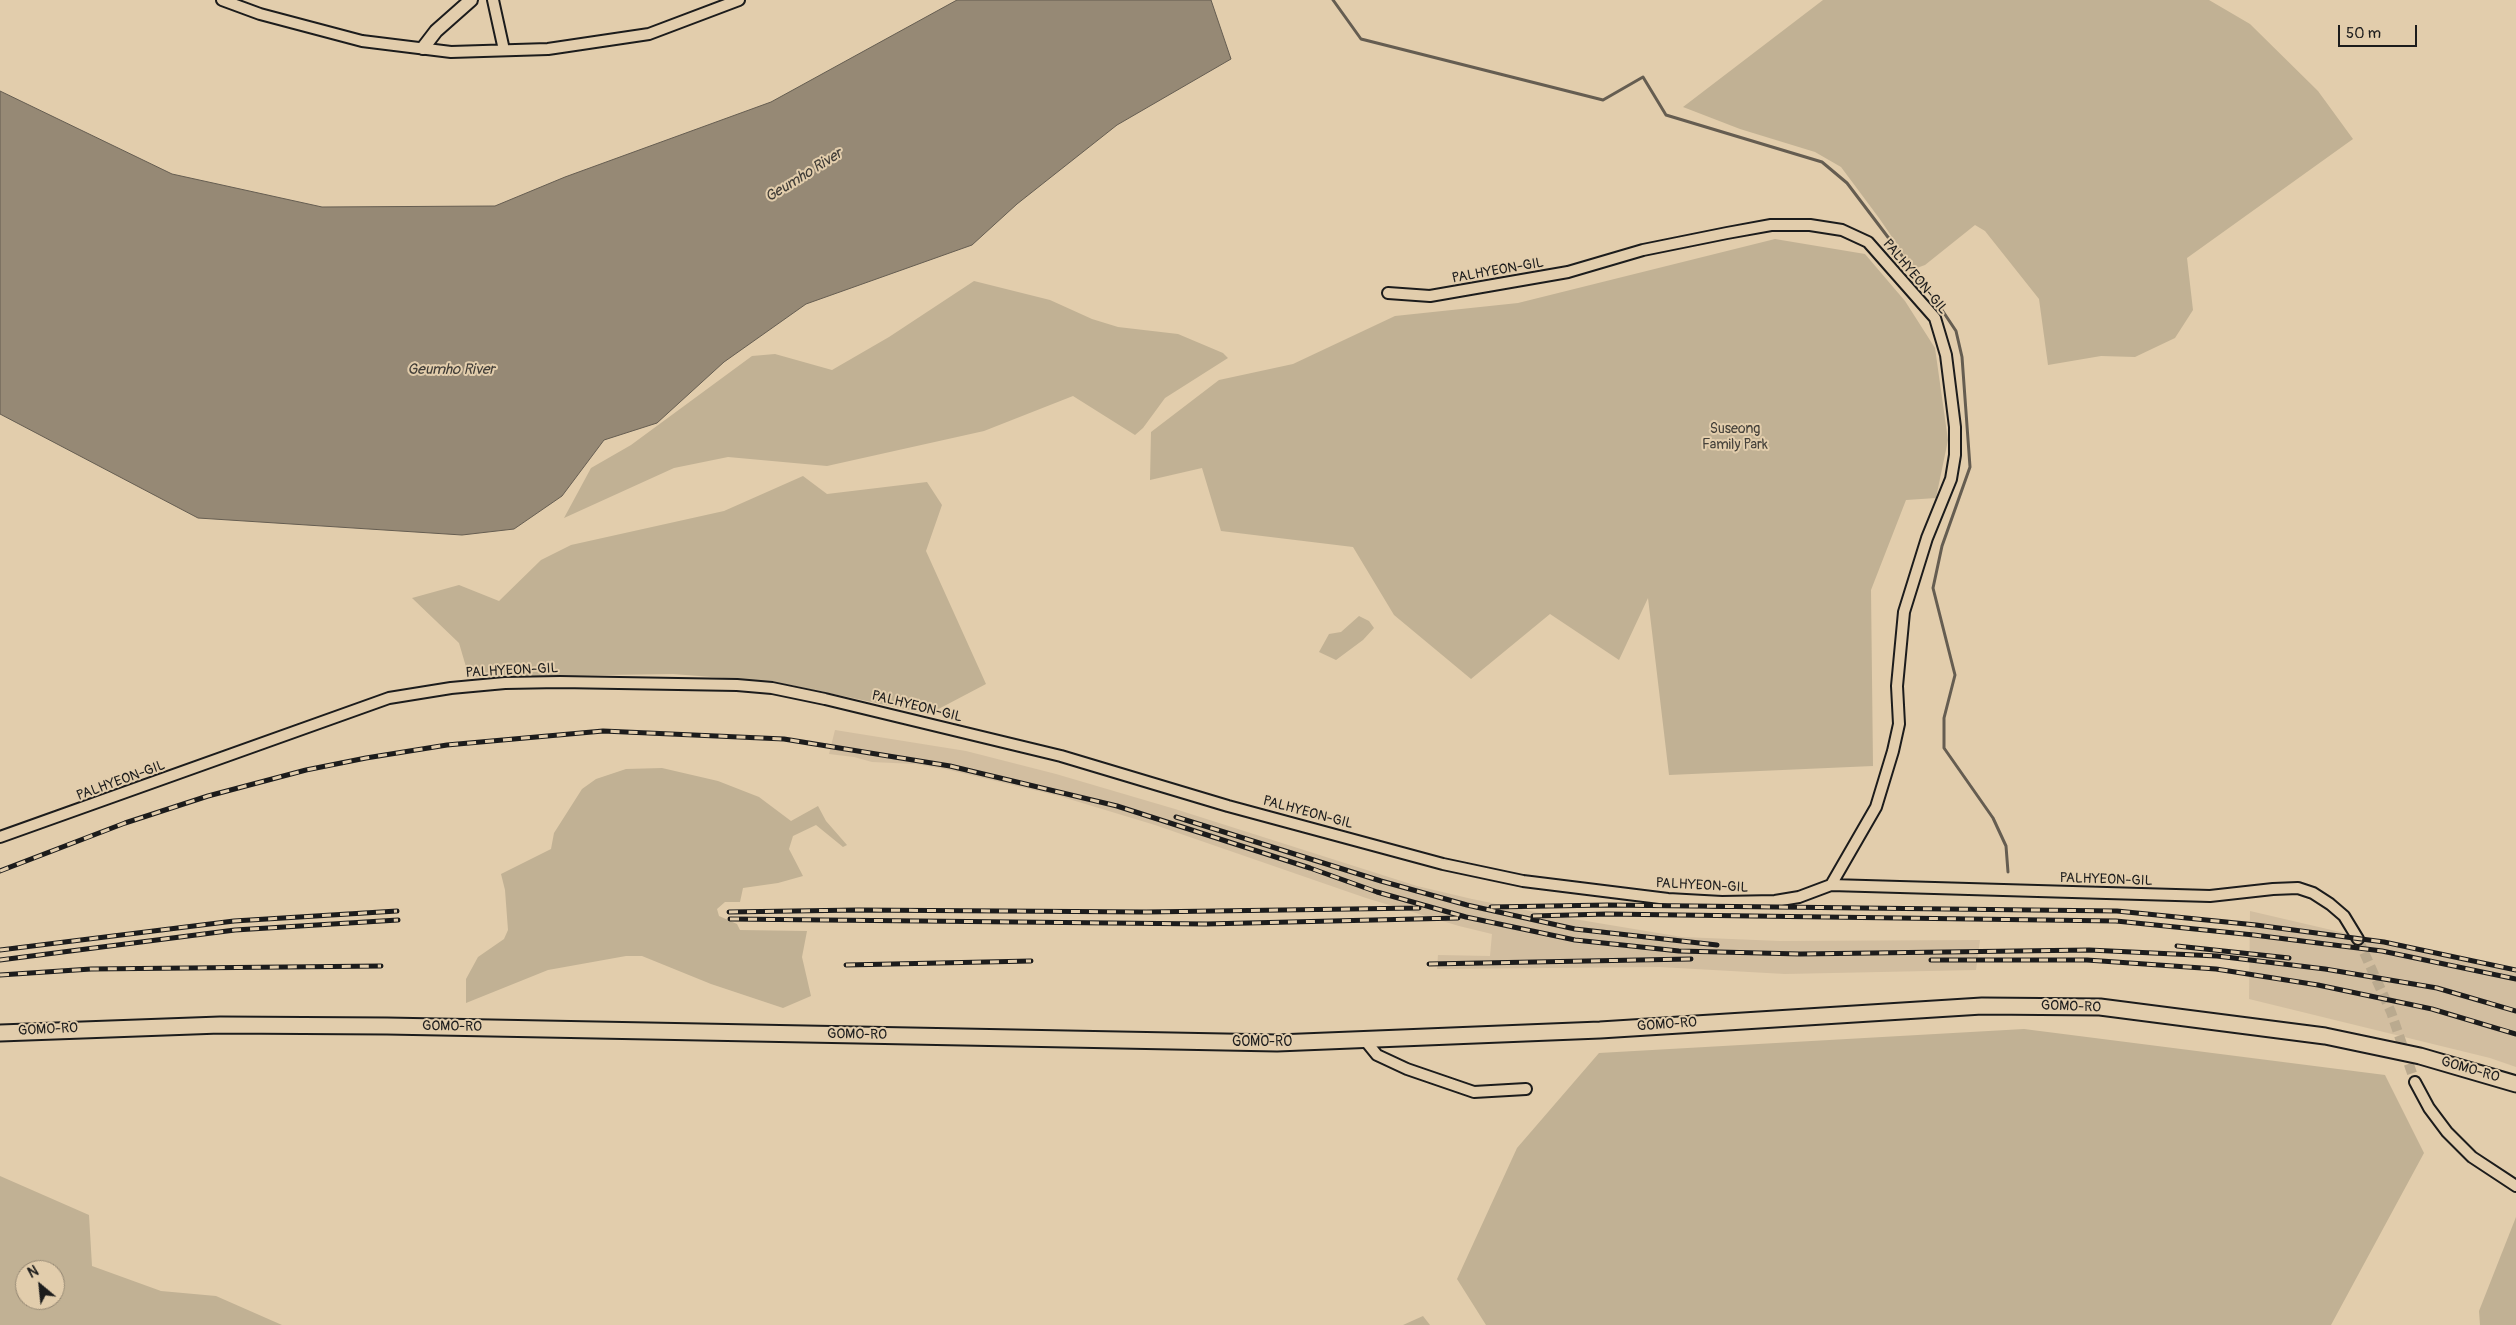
<!DOCTYPE html>
<html>
<head>
<meta charset="utf-8">
<style>
  body { margin:0 }
  #map { position:relative; width:2516px; height:1325px; overflow:hidden; background:#e2cdac; font-family:Pangolin,sans-serif }
  canvas { display:block }
  .north { position:absolute; left:15px; top:1260px; width:50px; height:50px; box-sizing:border-box; background:#e2cdac; border:1px solid #938672; border-radius:50%; rotate:332deg; font-size:14px; font-weight:700; line-height:20px; text-align:center; color:#1c1c1c }
  .north::after { content:''; display:block; margin:auto; width:18px; height:22px; background:#1c1c1c; clip-path:polygon(50% 0,100% 100%,50% 72%,0 100%) }
  .scale { position:absolute; left:2338px; top:25px; width:79px; height:22px; box-sizing:border-box; border:2px solid #1c1c1c; border-top:0; padding-left:6px; font-size:15px; line-height:18px; white-space:nowrap; color:#1c1c1c; -webkit-text-stroke:4px #e2cdac; paint-order:stroke }
</style>
</head>
<body>
<div id="map">
<canvas width="2516" height="1325"></canvas>
<div class="north">N</div>
<div class="scale">50 m</div>
</div>
<script>
const c = document.querySelector('canvas').getContext('2d');
c.lineJoin = 'round';
function fill(path, color) { c.fillStyle = color; c.fill(path, 'evenodd'); }
const shape = rows => new Path2D(rows.map(r => 'M' + r).join(''));
function stroke(path, color, width, dash) { c.strokeStyle = color; c.lineWidth = width; c.lineCap = dash ? 'butt' : 'round'; c.setLineDash(dash || []); c.stroke(path); }
function drawText(font, color, halo, rows, align = 'center') {
  c.font = font + ' Pangolin,sans-serif'; c.lineWidth = 4; c.setLineDash([]); c.textBaseline = 'middle'; c.strokeStyle = halo; c.fillStyle = color; for (const [text, x, y, turn = 0] of rows) {
    c.save(); c.translate(x, y); c.rotate((+turn || 0) * Math.PI / 180); c.textAlign = isNaN(turn) ? turn : align; if (halo) c.strokeText(text, 0, 0); c.fillText(text, 0, 0); c.restore();
  }
}
const built = shape([
  [835,730,966,751,1056,774,1175,809,1417,886,1472,899,1550,915,1682,937,1780,941,1980,940,1976,970,1785,974,1659,967,1437,969,1438,955,1490,956,1492,934,1459,926,1366,898,1155,825,1059,796,945,769,915,764,872,762,854,757,829,754],
  [2250,911,2516,973,2516,1067,2490,1058,2249,999]
]);
const green = shape([
  [1823,0,2209,0,2250,24,2318,91,2353,139,2187,258,2193,310,2175,338,2135,357,2101,356,2048,365,2039,299,1985,231,1975,225,1925,265,1914,269,1879,218,1841,167,1815,152,1740,129,1683,107],
  [1775,239,1865,254,1905,301,1935,348,1948,440,1936,498,1906,500,1871,590,1873,766,1669,775,1648,598,1619,660,1550,614,1471,679,1394,615,1353,547,1221,531,1202,468,1150,480,1151,432,1219,380,1293,364,1395,316,1518,303],
  [974,281,1050,300,1092,319,1118,327,1178,334,1223,353,1228,358,1165,398,1143,428,1135,435,1073,396,984,431,827,466,728,457,674,468,564,518,591,468,631,445,752,356,775,354,832,370,889,337],
  [803,476,827,494,927,482,942,505,926,551,986,684,929,714,776,682,673,674,469,677,459,643,412,598,459,585,499,601,541,560,571,545,724,511],
  [1359,616,1369,621,1374,628,1363,640,1336,660,1319,652,1329,634,1341,632],
  [662,768,718,781,759,797,791,821,818,806,826,821,847,845,843,847,816,825,793,836,789,849,803,876,778,883,743,888,740,902,725,902,717,909,719,916,737,924,740,930,807,931,802,957,811,996,783,1008,711,984,642,956,626,956,548,970,466,1003,466,979,478,957,504,939,508,930,505,890,501,874,551,849,554,833,582,789,596,779,626,769],
  [2024,1029,2385,1075,2424,1153,2331,1325,1486,1325,1457,1279,1517,1148,1599,1053],
  [0,1176,89,1215,92,1266,161,1291,216,1296,282,1325,0,1325],
  [25,1270,55,1270,55,1300,25,1300],
  [2516,1217,2516,1325,2480,1325,2479,1311],
  [1423,1316,1430,1325,1403,1325]
]);
const water = shape([
  [957,0,1211,0,1231,59,1117,125,1017,204,972,245,806,304,724,362,657,423,604,440,562,496,514,529,462,535,198,518,0,414,0,91,172,174,322,207,495,206,565,177,771,102,957,0]
]);
const stream = shape([
  [1333,0,1361,39,1603,100,1643,77,1666,115,1822,162,1847,183,1934,298,1956,331,1962,357,1970,467,1942,546,1933,588,1955,675,1944,718,1944,748,1993,818,2006,846,2008,872]
]);
const minorTunnel = shape([
  [2358,939,2391,1012,2415,1082]
]);
const minor = shape([
  [222,0,260,14,362,41,451,52,548,49,649,34,739,0],
  [493,0,504,50],
  [1388,293,1430,296,1568,272,1643,250,1727,233,1771,225,1810,225,1842,230,1868,242,1935,318,1946,355,1955,427,1955,455,1951,479,1927,538,1904,612,1897,686,1899,724,1893,751,1876,807,1831,885],
  [0,837,389,698,451,688,505,683,560,682,737,685,772,688,825,699,1061,756,1228,806,1443,864,1523,881,1668,899,1722,902,1775,901,1799,897,1831,885,2210,896,2273,889,2298,888,2313,893,2330,904,2344,916,2358,939],
  [1364,1039,1377,1055,1407,1069,1474,1092,1526,1089],
  [2415,1082,2429,1108,2447,1132,2472,1157,2516,1186]
]);
const tertiary = shape([
  [423,48,436,31,471,0]
]);
const secondary = shape([
  [0,1033,220,1025,387,1026,1277,1043,1600,1030,1982,1006,2100,1007,2325,1036,2420,1056,2516,1084]
]);
const rail = shape([
  [1176,817,1381,881,1467,905,1575,929,1717,945],
  [0,871,125,823,208,796,306,770,366,758,447,745,603,731,784,739,950,766,1117,806,1310,868,1377,892,1466,917,1575,940,1679,951,1800,954,2089,950,2217,956,2325,969,2437,988,2516,1011],
  [1491,907,1607,905,2117,911,2256,925,2384,942,2516,970],
  [729,912,858,910,1146,912,1419,908],
  [1533,916,1607,914,2116,921,2254,935,2382,951,2516,979],
  [730,919,1206,924,1458,918],
  [2177,946,2289,958],
  [0,950,234,921,397,911],
  [0,960,235,930,398,920],
  [1931,960,2087,960,2216,969,2318,985,2432,1009,2516,1034],
  [1429,964,1691,959],
  [846,965,1031,961],
  [0,975,91,969,381,966]
]);
const streetNames = [
  ["PALHYEON-GIL",1498,271,-10],
  ["PALHYEON-GIL",1915,277,50],
  ["PALHYEON-GIL",512,671,-3],
  ["PALHYEON-GIL",917,707,14],
  ["PALHYEON-GIL",121,781,-20],
  ["PALHYEON-GIL",1308,813,15],
  ["PALHYEON-GIL",2106,880,2],
  ["PALHYEON-GIL",1702,886,3],
  ["GOMO-RO",2071,1007,2],
  ["GOMO-RO",1667,1025,-4],
  ["GOMO-RO",452,1027,1],
  ["GOMO-RO",48,1030,-3],
  ["GOMO-RO",857,1035,1],
  ["GOMO-RO",1262,1042],
  ["GOMO-RO",2470,1070,16]
];
const parkNames = [
  ["Suseong",1735,429],
  ["Family Park",1735,445]
];
const waterNames = [
  ["Geumho River",804,176,-32],
  ["Geumho River",451,370]
];
fill(built, '#d2bea0');
fill(green, '#c1b194');
fill(water, '#968975');
stroke(water, '#655d51', 1);
stroke(stream, '#655d51', 3);
stroke(minorTunnel, '#baaa8f', 10, [10, 5]);
stroke(minor, '#1c1c1c', 14);
stroke(tertiary, '#1c1c1c', 16);
stroke(secondary, '#1c1c1c', 19);
stroke(minor, '#e2cdac', 10);
stroke(tertiary, '#e2cdac', 12);
stroke(secondary, '#e2cdac', 15);
stroke(rail, '#1c1c1c', 5);
stroke(rail, '#e2cdac', 3, [9]);
drawText('14px', '#1c1c1c', '#e2cdac', streetNames);
drawText('14px', '#45413a', '#e2cdac', parkNames);
drawText('italic 15px', '#413d37', '#e2cdac', waterNames);
</script>
</body>
</html>
